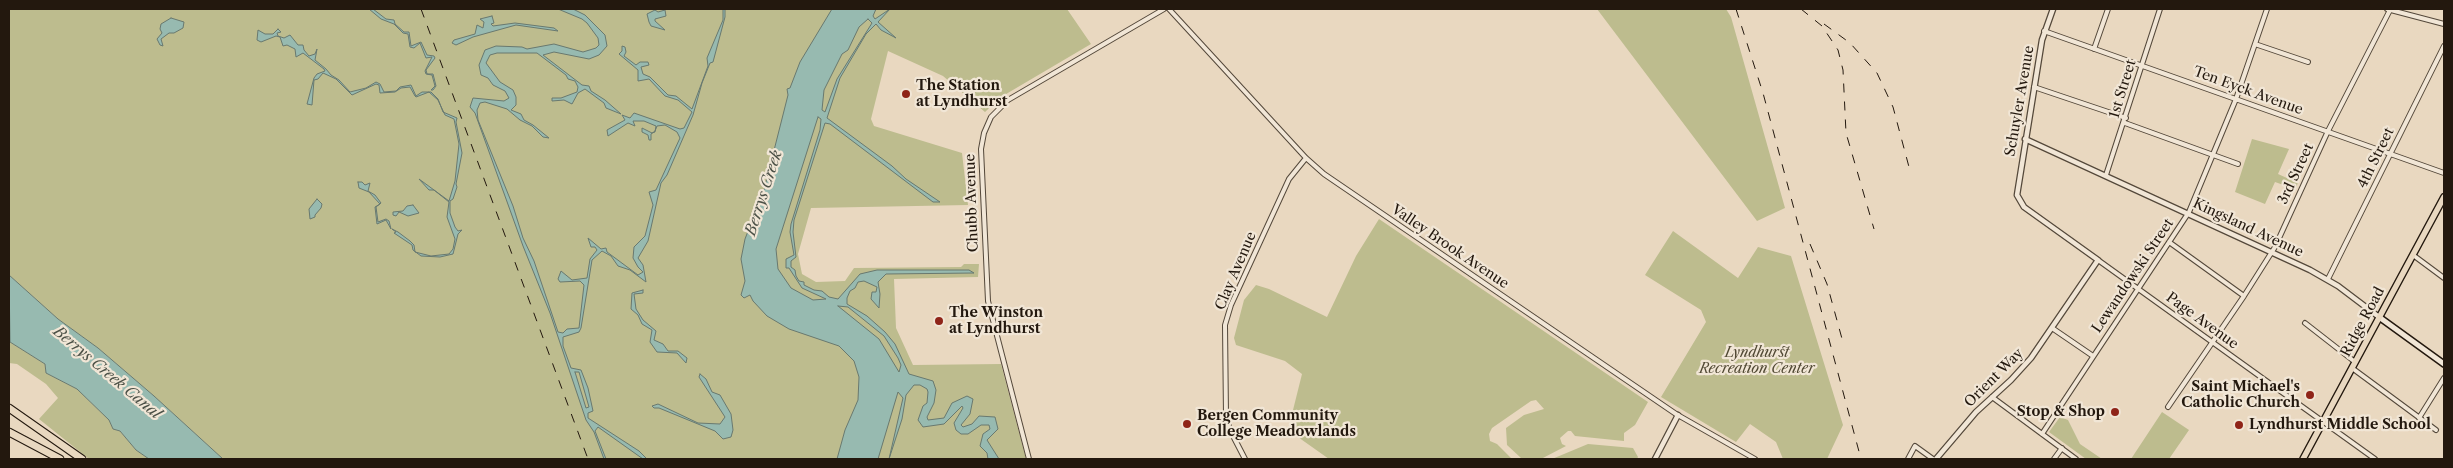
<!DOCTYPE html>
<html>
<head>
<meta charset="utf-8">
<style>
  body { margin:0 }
  #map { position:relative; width:2453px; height:468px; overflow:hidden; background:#e9d8c0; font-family:"Libre Caslon Text",serif }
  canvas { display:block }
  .frame { position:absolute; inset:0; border:10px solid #23180e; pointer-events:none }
</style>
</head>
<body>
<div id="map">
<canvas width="2453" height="468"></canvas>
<div class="frame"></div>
</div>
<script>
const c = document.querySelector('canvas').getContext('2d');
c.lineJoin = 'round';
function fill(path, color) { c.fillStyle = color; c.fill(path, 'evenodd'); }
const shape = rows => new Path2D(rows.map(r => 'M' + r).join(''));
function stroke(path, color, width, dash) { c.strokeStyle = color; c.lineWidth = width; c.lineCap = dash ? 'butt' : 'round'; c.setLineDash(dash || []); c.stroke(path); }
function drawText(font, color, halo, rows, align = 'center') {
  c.font = font + ' "Libre Caslon Text",serif'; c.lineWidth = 4.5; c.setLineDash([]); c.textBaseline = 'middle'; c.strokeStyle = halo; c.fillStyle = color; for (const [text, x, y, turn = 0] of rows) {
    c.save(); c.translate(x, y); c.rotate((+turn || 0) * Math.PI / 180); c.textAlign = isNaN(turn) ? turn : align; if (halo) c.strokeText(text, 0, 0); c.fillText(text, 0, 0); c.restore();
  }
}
const green = shape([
  [9,9,1067,9,1091,44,1001,97,985,112,943,76,888,51,871,119,874,126,962,153,968,205,811,208,798,254,802,274,816,282,845,281,854,268,961,267,964,264,979,264,978,277,894,279,896,328,913,365,1001,364,1026,459,223,459,154,396,98,348,58,319,9,275],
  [1597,9,1726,9,1731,17,1785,208,1757,221],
  [2252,139,2289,149,2278,174,2298,183,2295,189,2275,182,2265,204,2235,192],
  [1379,219,1648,402,1635,425,1624,433,1624,441,1575,436,1571,431,1568,431,1560,438,1562,444,1566,446,1541,459,1521,458,1507,445,1506,428,1524,415,1544,409,1536,400,1531,401,1492,428,1489,434,1490,441,1497,444,1512,459,1329,459,1288,430,1302,374,1285,361,1236,345,1234,338,1244,300,1256,285,1269,289,1327,317,1356,256],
  [1673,231,1738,278,1758,247,1791,256,1843,425,1827,459,1783,459,1776,442,1750,424,1736,442,1661,397,1706,322,1701,310,1645,275],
  [9,337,10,342,45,364,46,373,77,389,109,420,113,429,120,431,136,450,149,459,89,459,39,419,58,398,46,384,17,364,9,363],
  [2162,412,2189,430,2169,459,2131,459],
  [2060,417,2068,420,2080,444,2102,459,2086,459,2049,432],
  [1588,444,1633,448,1638,457,1637,459,1552,459]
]);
const water = shape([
  [369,9,373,9,386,19,394,20,395,24,404,32,409,32,411,46,421,42,427,55,434,56,435,58,426,70,427,74,433,74,436,86,433,90,431,90,435,86,432,75,426,74,425,71,432,57,426,58,420,43,414,48,410,47,408,34,403,33,394,24,381,19,369,9],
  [558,9,573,9,585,15,605,35,607,46,599,55,589,59,554,52,543,55,582,85,589,86,591,91,605,100,621,114,606,108,604,103,585,89,578,93,572,104,564,100,552,101,552,98,561,98,577,92,578,87,575,81,568,79,566,75,537,53,497,53,490,55,486,63,500,82,513,90,516,97,516,105,511,110,521,114,524,120,533,125,549,138,543,137,532,126,520,120,507,109,485,102,480,103,477,110,478,120,513,206,523,238,534,261,558,332,563,333,567,329,579,328,584,285,580,281,560,282,558,279,561,271,572,280,587,278,590,259,597,250,595,247,591,247,588,238,601,249,606,248,607,252,638,275,643,272,638,267,633,258,634,247,645,236,653,205,649,192,656,190,680,138,677,132,665,125,657,126,655,131,651,134,651,140,649,140,648,135,642,132,642,128,652,133,655,132,656,126,644,121,633,121,635,126,628,123,608,136,607,130,625,120,622,115,630,118,634,113,680,129,684,128,692,112,678,100,665,96,649,79,638,81,638,70,619,54,622,51,622,46,625,47,626,52,624,56,636,65,640,62,648,62,649,65,641,67,643,74,650,77,668,95,676,96,692,109,708,66,707,58,723,20,723,9,725,9,725,17,713,62,710,63,702,83,693,115,667,175,661,183,648,241,638,258,643,265,646,282,630,270,618,266,611,256,602,251,592,260,581,328,579,332,563,337,563,346,571,368,581,370,588,388,593,411,588,413,588,418,639,451,647,459,643,459,598,427,595,431,606,459,604,459,594,432,586,420,550,313,523,246,475,113,470,107,473,98,504,101,509,98,505,91,493,85,488,78,481,75,479,65,485,50,496,46,522,47,527,49,554,44,583,52,596,48,599,45,598,38,587,23,582,19,558,9],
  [575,372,579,372,589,407,586,408,575,372],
  [832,9,876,9,873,16,875,19,890,9,878,22,896,38,881,30,876,24,866,34,840,78,827,118,892,166,906,179,940,202,933,202,830,124,825,123,794,220,793,232,796,257,791,261,791,267,795,270,796,276,799,281,804,282,804,285,814,290,822,291,829,297,838,299,860,274,877,270,969,270,974,273,886,274,878,282,880,294,879,308,871,299,872,292,876,292,877,287,864,281,858,282,855,288,850,291,847,298,847,304,867,316,885,332,895,344,909,374,933,381,936,390,934,403,927,417,928,420,944,418,952,403,967,396,973,399,970,414,961,425,963,427,972,424,979,416,995,417,998,429,987,440,999,459,988,459,987,453,980,446,983,434,990,429,989,425,981,425,968,434,961,434,956,430,954,423,963,408,962,406,944,424,923,427,918,420,923,406,927,403,928,392,927,389,920,385,914,385,906,395,902,419,889,459,903,398,898,392,878,459,837,459,845,430,858,400,859,377,854,361,839,346,789,329,767,316,753,301,750,295,744,298,741,295,745,281,741,259,745,239,764,190,788,95,787,89,790,88,800,62,832,9],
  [868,19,872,23,837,79,825,112,822,110,824,90,842,54,848,50,859,27,868,19],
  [818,117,821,119,820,130,791,224,790,232,794,255,786,259,786,268,789,268,802,288,826,299,813,300,791,288,778,269,776,249,818,117],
  [838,306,848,307,884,336,898,358,901,365,899,372,879,339,838,306],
  [655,10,658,12,665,10,666,16,655,19,655,21,665,30,651,26,649,22,647,14,655,10],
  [492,16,494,23,491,24,493,26,515,23,554,28,558,31,516,25,473,37,456,45,452,43,454,40,475,34,477,25,483,28,484,22,480,19,492,16],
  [171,18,184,22,183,28,174,33,169,33,161,39,163,46,160,45,157,39,162,33,160,29,161,24,171,18],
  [278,29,281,32,277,33,278,36,284,38,290,35,298,45,303,45,304,50,309,56,315,54,317,49,315,60,326,69,331,75,339,80,350,92,366,88,376,82,380,84,384,92,396,91,400,87,411,85,416,96,422,92,431,92,438,99,443,112,457,118,456,122,462,153,456,184,457,187,453,199,450,201,450,213,455,227,458,231,462,230,458,234,453,254,440,257,421,256,413,250,412,245,394,233,396,232,392,229,398,232,410,241,414,245,415,252,431,256,449,254,453,249,455,239,447,217,449,202,434,190,429,190,419,179,449,201,455,181,459,144,454,119,445,115,438,100,429,92,416,97,415,96,410,87,401,88,395,92,380,93,379,85,376,84,352,95,336,79,323,73,318,79,314,80,312,105,307,104,314,78,317,74,325,71,324,69,303,53,296,57,295,49,287,45,283,46,280,37,276,36,261,42,257,40,258,30,265,34,273,34,278,29],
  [358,182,362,182,365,185,370,183,368,191,375,195,381,203,376,207,378,222,386,219,389,221,391,229,386,220,377,224,375,207,380,204,369,192,359,188,358,182],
  [317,199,322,204,321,208,315,215,315,217,310,219,309,209,317,199],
  [413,205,419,213,408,216,399,212,396,216,393,215,393,212,403,211,407,206,413,205],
  [9,275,58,319,98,348,154,396,223,459,149,459,136,450,120,431,113,429,109,420,77,389,46,373,45,364,10,342,9,275],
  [643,290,643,293,634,294,636,309,643,320,656,331,654,340,663,344,668,351,678,351,687,358,686,363,677,353,657,352,650,342,652,330,642,324,638,315,631,309,632,293,643,290],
  [700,374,706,379,712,392,720,395,731,414,733,430,731,437,723,439,715,431,659,408,654,408,652,406,658,404,698,423,720,424,725,417,699,377,700,374]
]);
const minor = shape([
  [1169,9,1306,158,1324,174,1676,414,1755,459],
  [2387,9,2444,24],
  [2044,31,2444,173],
  [2255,44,2308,62],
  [2094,49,2108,9],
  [2034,87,2126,118],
  [2125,123,2238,164],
  [2106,175,2160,9],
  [2169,242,2244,296],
  [2413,255,2444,278],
  [2098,260,2375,459],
  [2328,279,2444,46],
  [2305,323,2355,362],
  [2052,328,2093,356],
  [2352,368,2436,430],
  [1992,397,2076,459],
  [2168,407,2244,296,2275,247,2328,131,2390,10],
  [2419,418,2444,378],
  [2042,434,2189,212,2236,99,2267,9],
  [1029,459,988,301,981,149,984,133,991,117,1008,100,1164,9],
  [1245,459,1230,430,1226,416,1225,325,1231,305,1289,179,1306,158],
  [1908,459,1915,446,1933,459],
  [2054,459,2062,448]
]);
const tertiary = shape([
  [2025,139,2310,270,2338,286,2379,317],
  [1655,459,1678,415],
  [1936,459,1976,412,2011,380,2031,358,2098,260,2024,207,2017,195,2042,40,2053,9]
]);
const secondary = shape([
  [2379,317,2444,364]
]);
const primary = shape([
  [2303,459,2444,197]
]);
const motorway = shape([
  [9,408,82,459],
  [9,432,60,459]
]);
const rail = shape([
  [421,9,588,459],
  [1736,9,1763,93,1861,459],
  [1801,9,1822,26,1838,50,1843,70,1846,133,1874,229],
  [1824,24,1850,43,1877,73,1893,107,1909,167],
  [1810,244,1827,284,1844,346]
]);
const markers = [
  [906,94,5,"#8f2418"],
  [939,321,5,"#8f2418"],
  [2310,395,5,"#8f2418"],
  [2115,412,5,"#8f2418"],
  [1187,424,5,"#8f2418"],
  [2239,425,5,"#8f2418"]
];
const poiNames = [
  ["The Station",916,86],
  ["at Lyndhurst",916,102],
  ["The Winston",949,313],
  ["at Lyndhurst",949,329],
  ["Saint Michael's",2300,387,"right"],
  ["Catholic Church",2300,403,"right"],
  ["Stop & Shop",2105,412,"right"],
  ["Bergen Community",1197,416],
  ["College Meadowlands",1197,432],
  ["Lyndhurst Middle School",2249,425]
];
const streetNames = [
  ["1st Street",2123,89,-73],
  ["Ten Eyck Avenue",2248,91,20],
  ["Schuyler Avenue",2020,101,-80],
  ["4th Street",2376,158,-64],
  ["3rd Street",2296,174,-65],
  ["Chubb Avenue",972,203,-92],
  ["Kingsland Avenue",2248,228,25],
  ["Valley Brook Avenue",1450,247,34],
  ["Clay Avenue",1236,271,-67],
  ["Lewandowski Street",2133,276,-56],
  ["Page Avenue",2202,321,36],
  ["Ridge Road",2363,322,-62],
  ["Orient Way",1994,378,-45]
];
const parkNames = [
  ["Lyndhurst",1757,353],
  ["Recreation Center",1757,369]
];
const waterNames = [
  ["Berrys Creek",764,193,-72],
  ["Berrys Creek Canal",107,373,40]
];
fill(green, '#bdbc8e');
fill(water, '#97bab0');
stroke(water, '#69796f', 1);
stroke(minor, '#54483a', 6);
stroke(tertiary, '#54483a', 7);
stroke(secondary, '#23180e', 8);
stroke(primary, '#23180e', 8);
stroke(motorway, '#23180e', 9);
stroke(minor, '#f1e6d6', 4);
stroke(tertiary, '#f1e6d6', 4.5);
stroke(secondary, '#f1e6d6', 5);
stroke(primary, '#e9d8c0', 5.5);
stroke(motorway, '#e9d8c0', 7);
stroke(rail, '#23180e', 1, [9, 9]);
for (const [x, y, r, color] of markers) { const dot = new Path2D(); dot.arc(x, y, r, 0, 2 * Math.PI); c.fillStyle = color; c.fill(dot); stroke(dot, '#f1e6d6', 2); }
drawText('bold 14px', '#23180e', '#f1e6d6', poiNames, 'left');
drawText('14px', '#23180e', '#f1e6d6', streetNames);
drawText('italic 14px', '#514934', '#f1e6d6', parkNames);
drawText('italic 15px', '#4c5147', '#f1e6d6', waterNames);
</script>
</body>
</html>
